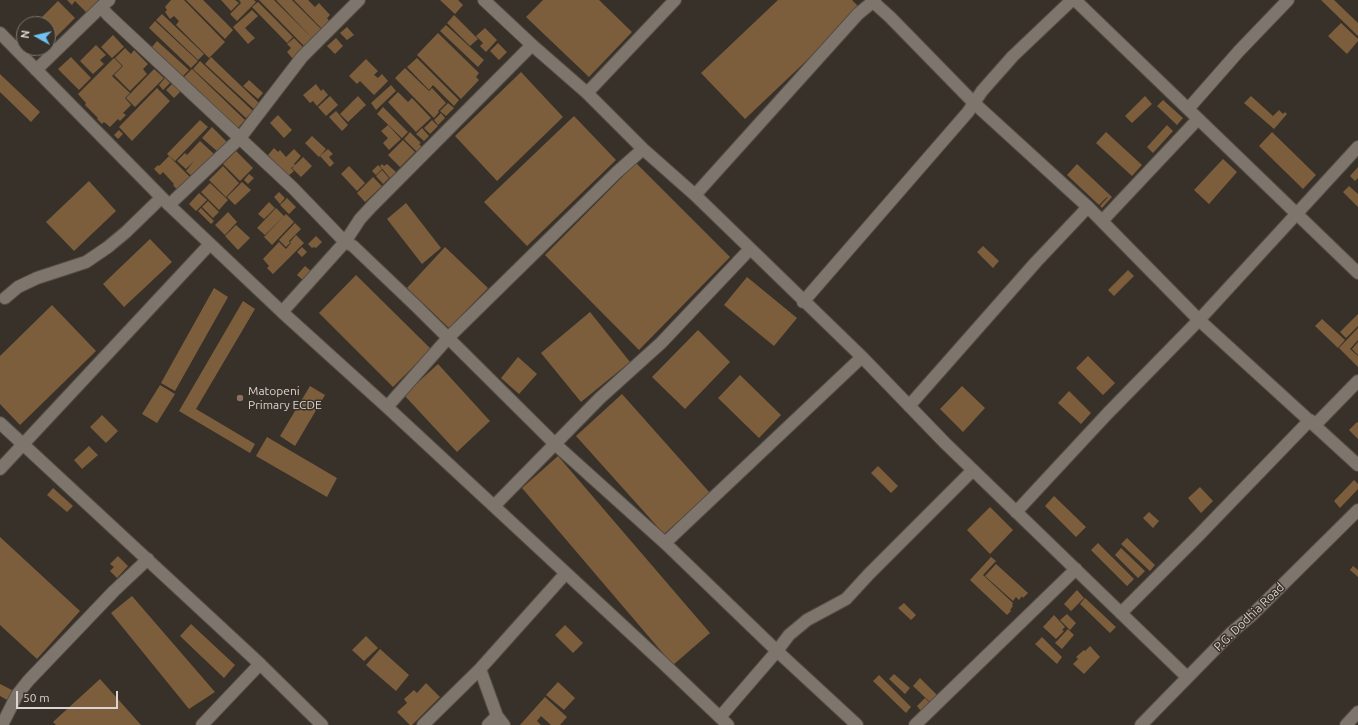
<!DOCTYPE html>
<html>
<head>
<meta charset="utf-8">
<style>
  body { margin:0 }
  #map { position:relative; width:1358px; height:725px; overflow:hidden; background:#383129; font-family:Ubuntu,sans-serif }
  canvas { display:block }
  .north { position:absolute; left:16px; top:16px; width:40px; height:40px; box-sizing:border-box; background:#383129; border:1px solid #79736c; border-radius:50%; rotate:278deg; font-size:11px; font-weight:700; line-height:16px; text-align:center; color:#dad5d0 }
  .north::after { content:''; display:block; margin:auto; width:14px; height:18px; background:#6ec2f3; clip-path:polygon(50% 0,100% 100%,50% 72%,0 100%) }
  .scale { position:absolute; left:16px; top:691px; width:102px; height:18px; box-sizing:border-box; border:2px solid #dad5d0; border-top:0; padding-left:5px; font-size:12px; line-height:14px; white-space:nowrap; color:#dad5d0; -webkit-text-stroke:3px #383129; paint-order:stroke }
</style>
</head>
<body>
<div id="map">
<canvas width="1358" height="725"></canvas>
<div class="north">N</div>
<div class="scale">50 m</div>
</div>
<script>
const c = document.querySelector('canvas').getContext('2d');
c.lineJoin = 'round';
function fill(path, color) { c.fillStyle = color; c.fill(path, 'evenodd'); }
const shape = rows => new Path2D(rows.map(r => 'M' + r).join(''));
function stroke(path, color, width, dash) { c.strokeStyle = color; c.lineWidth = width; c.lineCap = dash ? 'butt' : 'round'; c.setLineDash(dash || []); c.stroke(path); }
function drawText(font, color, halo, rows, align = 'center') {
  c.font = font + ' Ubuntu,sans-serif'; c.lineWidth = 3; c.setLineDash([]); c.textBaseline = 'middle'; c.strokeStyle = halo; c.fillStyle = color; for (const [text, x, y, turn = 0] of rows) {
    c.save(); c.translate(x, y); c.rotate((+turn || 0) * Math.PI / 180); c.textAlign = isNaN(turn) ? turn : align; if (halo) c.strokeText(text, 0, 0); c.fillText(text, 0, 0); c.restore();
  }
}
const building = shape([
  [67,0,104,0,89,15,75,1,72,5],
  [171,0,184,0,225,42,209,58,176,25,179,21,174,16,170,19,165,12,167,10,165,7],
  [186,0,203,0,233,30,225,39],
  [221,0,235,0,239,3,231,11],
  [239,0,254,0,256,2,237,21,230,14,241,3],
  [259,0,274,0,313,39,305,47],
  [276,0,292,0,321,29,312,38],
  [294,0,308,0,315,7,319,3,330,15,327,18,330,22,322,29],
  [440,0,458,0,463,5,455,14],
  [543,0,599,0,632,32,589,77,526,17],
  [778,0,852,0,861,9,745,119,701,73],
  [1321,0,1334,0,1358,23,1358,36],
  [58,1,75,18,48,45,48,24,35,24],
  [258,2,293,37,287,43,252,7],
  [252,10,258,16,245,28,255,38,248,44,233,27],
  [162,14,204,54,198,60,156,20],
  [454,15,478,39,470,46,447,23],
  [155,21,198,61,191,68,149,28],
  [1341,23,1358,39,1358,41,1347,54,1328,36],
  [446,25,484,60,478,67,440,31],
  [347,27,354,35,347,40,340,33],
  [485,28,497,40,486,52,480,46,483,43,476,36],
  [438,33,479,73,476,77,479,80,461,99,417,55],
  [113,35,124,47,112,58,101,47],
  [294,38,304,48,293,59,287,52,291,48,287,44],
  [336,38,343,46,335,54,327,46],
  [157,41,189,70,183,76,152,47],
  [498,43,507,52,499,60,490,51],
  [96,45,106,55,100,60,104,64,93,74,80,61],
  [125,48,131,54,134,50,148,64,143,69,147,74,130,91,114,75,123,66,115,58],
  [71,57,91,78,79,90,58,69],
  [211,57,260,104,255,110,205,64],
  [114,58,122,66,112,76,130,93,125,98,131,105,123,113,126,115,120,121,118,119,110,127,104,122,102,124,97,119,98,118,85,105,86,103,78,94],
  [417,58,459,100,454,106,433,85,429,90,407,67],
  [366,59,378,71,374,75,378,78,382,74,388,81,374,95,360,81,357,84,349,76],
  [200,61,253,111,246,118,193,69],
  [405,68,429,91,432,88,446,103,438,111,439,112,434,118,395,78],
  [154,69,164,78,135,107,126,98],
  [192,69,245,120,238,128,184,77],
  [521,72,563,117,497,181,455,136],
  [0,74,40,112,31,122,0,92],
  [165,78,170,83,163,90,159,85],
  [249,80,263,93,258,99,243,86],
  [173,83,181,91,174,98,166,90],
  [316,84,321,91,323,89,328,95,317,106,313,101,310,103,303,95],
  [391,85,396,91,376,110,371,103],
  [157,88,170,101,132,141,119,127],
  [398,92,408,102,412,98,431,118,416,132,388,102],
  [330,96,338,105,326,116,318,107],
  [358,96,366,105,348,122,340,114],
  [1145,96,1152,104,1132,123,1125,116],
  [1251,96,1273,116,1279,110,1283,114,1285,112,1287,114,1274,129,1244,103],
  [1163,100,1183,118,1177,125,1157,106],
  [448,103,454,108,446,116,440,111],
  [383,107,408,132,402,138,377,114],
  [336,111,348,125,342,131,329,117],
  [441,113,445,118,438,125,434,120],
  [278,115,292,130,284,138,270,123],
  [574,116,616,160,527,246,484,202],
  [200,120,208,127,175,161,167,154],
  [432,120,438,126,430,134,424,128],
  [388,125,401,139,389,150,383,143,388,138,381,131],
  [1167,125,1173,131,1153,153,1147,147],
  [212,127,227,142,218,152,202,138],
  [422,128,429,136,424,141,416,134],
  [119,130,123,134,118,139,114,135],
  [410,132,421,143,419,144,424,149,419,154,404,139],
  [1106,132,1142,165,1132,176,1096,143],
  [1272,132,1316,175,1303,189,1259,146],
  [312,136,326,149,319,157,305,143],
  [403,140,415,152,400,167,388,155],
  [200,141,215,155,194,178,186,171,194,161,186,169,177,161,185,153,187,155],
  [274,148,278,152,280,150,286,157,294,149,301,156,294,164,290,160,295,165,291,168,294,171,288,176,268,155],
  [328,149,333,154,329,157,334,163,330,167,320,156],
  [236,151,253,168,240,181,223,164],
  [169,156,192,179,179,192,173,185,174,184,163,172,160,175,154,169,158,165,159,166],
  [303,157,312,166,301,177,292,168],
  [1223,159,1237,172,1209,204,1194,190],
  [636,163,730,257,639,350,545,255],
  [382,164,384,166,387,164,396,172,390,178,380,166],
  [1077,164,1112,197,1102,208,1100,206,1108,197,1107,197,1099,205,1067,175],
  [378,165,382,169,376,175,372,171],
  [223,166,239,183,226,197,209,180],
  [349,166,365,183,357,191,341,174],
  [1358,167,1358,178,1355,181,1350,176],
  [382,170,389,178,383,184,376,176],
  [249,174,254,178,248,184,244,180],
  [373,177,382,186,365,202,357,193],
  [89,181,116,211,74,251,46,222],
  [242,182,251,190,235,205,227,197],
  [210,183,228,200,219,210,201,192],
  [1349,186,1358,194,1358,207,1343,192],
  [279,192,285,198,280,204,274,197],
  [199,193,207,200,196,211,189,204],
  [287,198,296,207,289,214,280,205],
  [208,201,219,212,213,218,202,207],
  [269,202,275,208,264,219,258,214],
  [406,203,441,248,422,264,387,219],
  [201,208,214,221,211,224,198,211],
  [276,208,284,216,265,235,257,228],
  [228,212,237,222,225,235,215,225],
  [286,214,294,222,272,245,264,237],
  [295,223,301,229,289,241,290,243,286,247,279,240],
  [236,225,250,238,238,250,225,236],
  [296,235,304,243,273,274,267,268,269,266,263,259,279,242,286,249,291,243,290,242],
  [316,236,322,242,316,248,314,247,312,248,308,244],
  [150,239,172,262,124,307,103,284],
  [983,246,999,261,993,268,977,252],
  [302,247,307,252,302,257,297,252],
  [445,247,488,288,449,328,407,288],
  [305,266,312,272,304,281,297,275],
  [1128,270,1134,276,1114,296,1108,290],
  [356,275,431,349,393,387,319,313],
  [747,277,797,318,774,346,724,305],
  [214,288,228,297,175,391,161,383],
  [243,301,255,309,196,409,255,444,250,453,179,411],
  [52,305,96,351,20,425,0,404,0,356],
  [590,312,630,362,581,402,541,353],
  [1358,314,1358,326,1346,338,1340,332],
  [1322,319,1345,340,1338,348,1315,326],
  [1358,328,1358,340,1350,349,1358,356,1358,367,1339,348],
  [698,330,730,362,685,409,652,377],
  [1358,342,1358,355,1352,349],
  [1088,356,1115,383,1103,395,1076,368],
  [518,357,537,374,519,394,501,378],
  [438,364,490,421,457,452,404,395],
  [740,375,781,415,759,438,718,398],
  [160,385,175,394,157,423,142,414],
  [310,386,325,395,295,446,280,436],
  [962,386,985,408,963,432,940,409],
  [1069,391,1091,413,1081,424,1058,403],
  [622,394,710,493,664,534,576,436],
  [102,415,118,431,106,443,90,427],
  [1357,422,1358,423,1358,439,1349,430],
  [267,437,337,478,327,497,256,456],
  [89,446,98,455,82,469,74,460],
  [558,456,710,633,673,665,522,488],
  [878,466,898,486,891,493,871,473],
  [1354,480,1358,484,1358,489,1340,508,1334,501],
  [1200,487,1213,501,1201,513,1188,498],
  [53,488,73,506,67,512,47,495],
  [1054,496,1086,527,1076,537,1045,506],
  [990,507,1013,530,990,554,967,530],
  [1149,512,1159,521,1153,528,1143,518],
  [0,537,80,611,37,659,0,625],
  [1127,538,1155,565,1150,571,1121,544],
  [1098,543,1112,557,1105,564,1091,550],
  [1121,548,1145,571,1138,578,1115,555],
  [118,556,128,566,117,578,110,571,114,567,110,564],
  [991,557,996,561,983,575,1013,603,1012,605,1013,606,1010,610,1011,611,1007,615,970,580],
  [1112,557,1134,579,1127,586,1105,564],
  [996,564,1028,593,1023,598,1022,596,1019,600,1016,597,1013,601,985,576],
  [1353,566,1358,570,1358,577,1350,570],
  [1077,590,1084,598,1071,611,1064,604],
  [132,596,215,692,189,709,111,613],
  [1085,598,1116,627,1110,633,1080,604],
  [904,603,916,615,911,620,898,608],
  [1067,614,1076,623,1070,630,1060,620],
  [1054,615,1065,627,1062,630,1064,631,1056,639,1043,627],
  [191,624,235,665,224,678,180,636],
  [565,625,583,643,573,653,555,635],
  [1068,629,1074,635,1062,649,1055,643],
  [366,636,378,648,364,661,352,650],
  [1042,637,1062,657,1057,664,1035,644],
  [1090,646,1100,657,1084,674,1073,664,1078,659,1076,657,1084,650,1085,651],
  [380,649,409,675,396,691,366,665],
  [894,674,910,688,905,694,889,679],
  [879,675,911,707,906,713,873,681],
  [920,678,938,696,931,703,913,686],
  [100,679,141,725,56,725,53,722],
  [558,682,575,698,564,710,546,695],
  [426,683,440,697,412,725,410,725,397,712,407,703,404,699,414,690,417,693],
  [0,684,14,691,9,701,0,696],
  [545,697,567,717,560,725,551,725,541,716,537,721,541,725,520,725],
  [925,698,930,703,921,711,917,706]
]);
const minor = shape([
  [109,0,101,7,108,15,293,188,345,242,353,246,416,306,555,444,665,543,777,651,857,725],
  [484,0,532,45,587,93,643,149,695,195,862,357,945,443,1187,677],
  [871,0,890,17,974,103,1088,207,1199,320,1358,465],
  [1075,0,1358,273],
  [0,33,169,205,282,312,387,407,663,663,728,725],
  [36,70,101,7],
  [587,93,675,0],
  [1188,109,1239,51,1288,0],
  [695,195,858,14,875,0],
  [169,205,240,138,302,57,359,0],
  [1102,221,1198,119],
  [5,298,18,287,37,278,86,262,108,247,126,232,161,198],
  [803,302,968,112,982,91,1013,56,1072,0],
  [282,312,345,242,360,219,372,206,532,45],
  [909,406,1036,262,1088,207],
  [387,407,448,338,616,173,643,149],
  [0,423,260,664,322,725],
  [1315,425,1358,381],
  [0,469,210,244],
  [494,506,600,398,661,343,750,249],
  [1016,512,1108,413,1199,320,1358,147],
  [665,543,862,357],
  [1121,613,1199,535,1310,420],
  [480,669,497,716,504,725],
  [720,717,777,651,789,635,807,620,846,599,869,574,973,470],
  [2,725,17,695,28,681,114,591,148,559],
  [202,725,260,664],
  [423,725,480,669,566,573],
  [488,725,497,716],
  [915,725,1076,569],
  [1141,725,1232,632,1251,616,1358,510],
  [1346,725,1358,712]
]);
const markers = [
  [240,398,4,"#8d6e63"]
];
const poiNames = [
  ["Matopeni",248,391],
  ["Primary ECDE",248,405]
];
const streetNames = [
  ["P.G. Dodhia Road",1249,617,-44]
];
fill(building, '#7d5e3c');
stroke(minor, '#544d46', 14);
stroke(minor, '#7e756c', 12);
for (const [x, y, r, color] of markers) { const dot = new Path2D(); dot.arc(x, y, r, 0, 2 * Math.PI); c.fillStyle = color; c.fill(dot); stroke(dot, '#383129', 1.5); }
drawText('12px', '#dad5d0', '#383129', poiNames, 'left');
drawText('12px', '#dad5d0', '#383129', streetNames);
</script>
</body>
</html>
